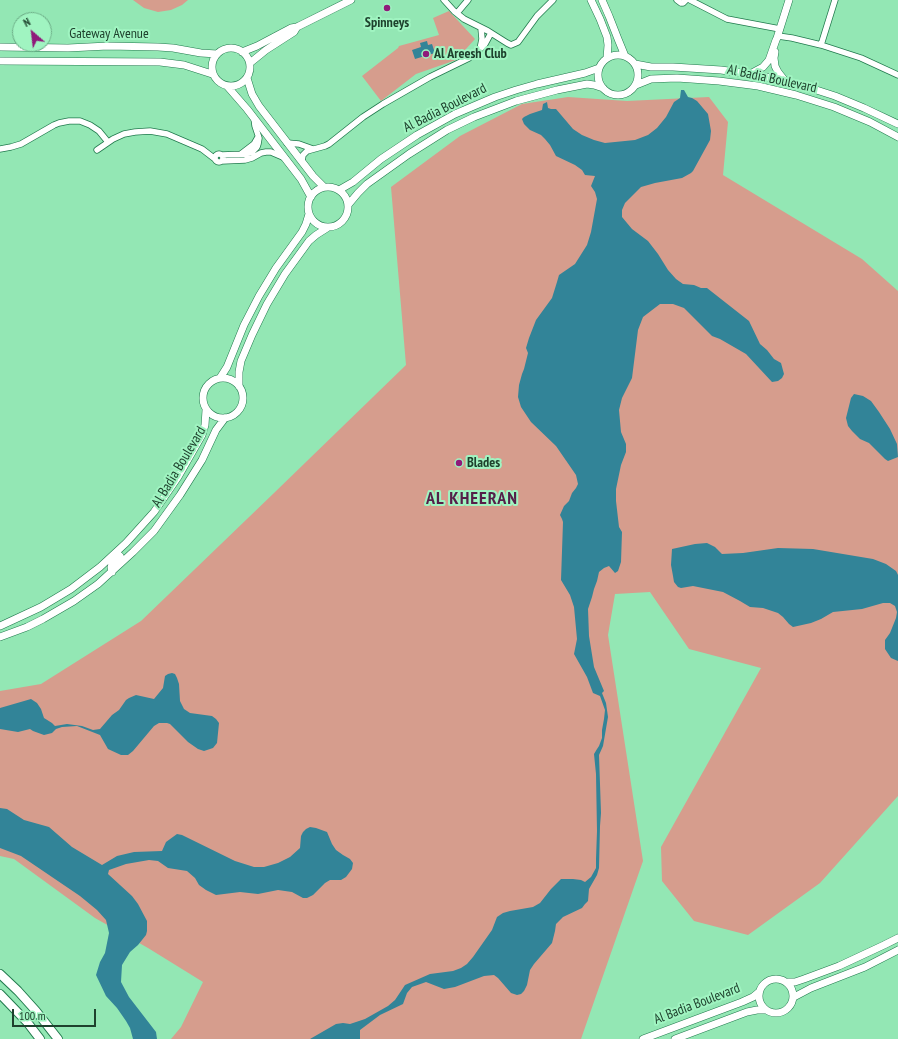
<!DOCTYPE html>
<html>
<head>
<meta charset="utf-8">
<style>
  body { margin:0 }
  #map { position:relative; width:898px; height:1039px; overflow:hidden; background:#93e7b4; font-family:"PT Sans Narrow",sans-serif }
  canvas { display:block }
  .north { position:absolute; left:12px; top:12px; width:40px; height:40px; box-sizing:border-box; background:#a0f4c1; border:1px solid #6cac86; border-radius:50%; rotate:332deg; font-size:11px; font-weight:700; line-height:16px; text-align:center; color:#1e412d }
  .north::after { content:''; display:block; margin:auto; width:14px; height:18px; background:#8f1a7a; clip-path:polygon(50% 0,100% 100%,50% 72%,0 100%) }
  .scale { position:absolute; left:12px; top:1009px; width:84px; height:18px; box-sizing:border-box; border:2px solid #1e412d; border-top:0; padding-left:5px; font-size:12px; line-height:14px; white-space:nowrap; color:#1e412d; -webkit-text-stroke:3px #a0f4c1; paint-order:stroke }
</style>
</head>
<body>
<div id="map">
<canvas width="898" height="1039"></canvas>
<div class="north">N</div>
<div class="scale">100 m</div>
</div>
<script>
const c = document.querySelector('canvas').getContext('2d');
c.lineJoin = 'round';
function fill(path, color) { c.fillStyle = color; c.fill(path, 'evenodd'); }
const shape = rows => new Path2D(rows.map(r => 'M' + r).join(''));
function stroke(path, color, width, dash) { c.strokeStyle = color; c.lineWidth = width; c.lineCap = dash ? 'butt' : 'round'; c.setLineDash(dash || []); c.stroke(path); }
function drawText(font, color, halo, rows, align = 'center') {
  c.font = font + ' "PT Sans Narrow",sans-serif'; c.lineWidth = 4; c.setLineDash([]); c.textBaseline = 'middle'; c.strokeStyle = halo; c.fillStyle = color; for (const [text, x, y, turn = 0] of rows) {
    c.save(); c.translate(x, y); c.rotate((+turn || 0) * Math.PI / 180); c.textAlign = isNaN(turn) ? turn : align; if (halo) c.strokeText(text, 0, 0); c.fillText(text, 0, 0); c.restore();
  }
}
const green = shape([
  [133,0,188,0,182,5,171,10,158,12,144,8],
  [449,11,475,39,456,60,416,74,381,101,362,76,398,48,399,46,439,35,433,18],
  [568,97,627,101,709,97,728,122,723,175,862,259,898,291,898,796,820,883,748,935,694,921,662,881,661,847,761,668,689,649,650,592,615,594,608,635,643,861,581,1039,171,1039,181,1027,203,982,148,948,95,918,14,859,0,856,0,691,41,684,141,621,274,493,406,365,391,187,460,136,522,104]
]);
const water = shape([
  [427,41,428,45,432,44,435,53,415,59,412,50,421,47,420,43],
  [681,90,684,90,688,97,692,98,697,101,708,114,711,131,710,140,693,171,691,173,682,178,655,183,641,187,625,203,622,210,622,217,632,229,648,241,658,254,668,270,676,279,683,284,694,285,701,288,707,288,749,321,760,344,767,350,774,359,781,363,784,374,782,378,778,381,772,382,746,354,720,339,712,336,684,308,673,304,660,304,643,317,638,330,632,378,622,398,619,410,621,432,626,444,626,452,621,465,616,489,616,501,619,527,622,532,621,562,618,571,615,573,609,566,604,568,599,572,597,581,594,589,592,597,588,609,589,636,594,667,604,691,602,693,606,703,608,717,603,746,599,755,601,813,600,826,599,868,597,875,589,889,588,901,585,904,582,908,563,917,556,924,555,931,552,943,534,964,530,970,527,985,524,991,521,994,517,995,511,993,498,978,494,975,484,976,455,987,444,989,426,982,412,987,407,993,403,1004,380,1015,360,1030,360,1039,310,1039,336,1024,343,1023,350,1024,365,1019,388,1006,395,1000,405,985,430,974,453,971,461,968,467,964,473,957,492,930,497,917,503,913,510,911,533,907,540,903,551,889,561,879,573,879,581,880,585,882,591,877,596,868,596,859,597,831,596,774,594,754,597,749,599,746,602,738,602,730,604,719,605,710,600,696,593,693,587,677,574,654,577,639,574,607,570,595,561,580,563,522,562,519,560,515,564,506,569,501,572,493,576,488,578,484,576,475,556,446,531,422,521,407,518,397,519,385,522,374,524,369,528,353,526,348,529,338,536,320,552,298,557,282,559,275,575,264,587,245,591,232,597,199,595,192,591,186,595,176,585,175,582,170,575,165,556,156,550,145,545,139,541,135,530,130,524,124,522,119,524,117,530,114,542,110,543,104,547,102,548,108,551,109,556,109,573,129,582,135,594,140,605,143,635,140,648,135,657,128,666,117,674,102,680,98],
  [854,394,863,396,871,401,879,412,890,429,897,444,898,457,888,461,885,459,869,443,860,439,852,431,848,426,846,418,851,398],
  [707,543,715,547,722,554,743,553,778,548,813,549,873,559,886,564,896,571,898,575,898,661,891,658,885,649,885,640,890,633,896,618,897,612,895,606,890,603,883,603,862,609,833,612,821,619,811,623,793,627,789,624,783,617,778,613,763,608,750,607,740,601,723,592,693,586,681,588,678,587,674,582,673,576,671,565,672,549,695,544],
  [172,673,175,674,177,678,179,684,180,701,184,709,190,713,212,716,216,719,219,723,217,743,213,748,204,751,198,749,188,742,170,724,167,723,159,723,154,726,133,751,128,755,121,755,108,749,100,735,77,726,62,727,56,729,52,733,44,735,33,731,30,729,18,732,0,729,0,708,31,699,37,703,41,709,44,718,52,723,55,726,67,724,82,726,93,730,100,729,112,715,119,710,126,700,129,698,136,695,154,699,163,688,165,676,168,674],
  [0,808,7,809,24,820,49,827,72,847,102,865,117,856,134,852,162,851,166,842,177,834,182,835,235,861,254,867,264,867,278,863,290,857,300,848,301,836,303,832,306,829,310,827,316,828,327,832,332,844,336,850,343,855,350,859,353,863,352,869,346,877,341,880,330,880,325,883,313,895,307,898,303,898,292,892,278,890,258,894,240,892,216,895,206,890,199,885,195,878,187,871,168,868,158,861,149,860,126,864,109,870,108,874,132,896,138,904,147,921,147,931,146,935,138,945,130,952,122,965,121,982,129,997,156,1032,157,1039,133,1039,130,1028,126,1021,117,1008,106,996,96,975,100,962,105,953,109,933,106,920,97,910,80,896,21,856,0,848]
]);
const minor = shape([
  [444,0,454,11,464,19,488,31,507,43,511,45,518,42,537,16,553,0],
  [677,0,681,3,683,3,686,0],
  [690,0,727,19,780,29],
  [457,13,468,0],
  [778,36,792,38,821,45,861,58,898,75],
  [821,45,835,0],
  [480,49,482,39,481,28],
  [287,143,299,144,313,149],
  [0,149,11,147,21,144,54,125,59,123,69,121,80,121,90,125,99,131,108,142],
  [97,150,113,139,124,134,135,132,150,131,167,134,202,149,215,159],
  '215 158a4 4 0 1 1 8 0a4 4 0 1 1-8 0Z',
  [241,154,254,144,258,137],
  [222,155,246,154,252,152,257,147,258,144,259,138,255,126,254,118],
  [222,161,245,160,252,158,261,153,266,152,271,152,285,158],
  [302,161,303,155,307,151,325,146,329,144,363,117,383,104,430,77,469,58,476,53,485,44,491,33]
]);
const tertiary = shape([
  [591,0,600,19,607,37,608,45,607,58],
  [602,0,609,16,618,39,625,56],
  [0,47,68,48,108,46,158,47,173,48,201,53,217,54],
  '212 67a19 19 0 1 1 38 0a19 19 0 1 1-38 0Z',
  [242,52,257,46,291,28,297,27,351,0],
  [775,52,774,58,775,66,778,72,785,81],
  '598 75a20 20 0 1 1 40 0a20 20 0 1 1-40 0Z',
  [0,61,160,62,184,65,212,74],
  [250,63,266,50,294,32,297,27],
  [635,64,651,67,673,67,721,70,750,74,777,79,804,86,835,96,864,108,898,124],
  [750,74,763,67,769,60,776,40,777,38,789,0],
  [247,78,252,94,259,106,313,176,324,187],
  [636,85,651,79,677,78,719,81,758,86,796,95,834,107,870,122,898,137],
  [227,86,247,109,301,179,311,197],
  '308 207a20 20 0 1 1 40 0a20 20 0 1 1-40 0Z',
  [339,190,353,182,381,159,417,135,455,114,495,97,516,90,537,84,585,73,599,68],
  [348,205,358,193,367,184,409,154,447,130,474,117,516,101,557,90,587,84,594,85,603,88],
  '203 398a20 20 0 1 1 40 0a20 20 0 1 1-40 0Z',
  [220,378,227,367,244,325,259,296,276,268,302,232,306,224,309,214],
  [239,386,239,372,241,361,252,335,267,304,285,274,309,241,316,235,327,228],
  [112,572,111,567,112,564,120,556],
  [0,626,41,607,71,589,100,567,126,543,154,512,178,477,202,435,205,425,206,410],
  [0,637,27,627,43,619,74,601,98,584,133,552,154,531,180,495,202,460,216,430,225,418],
  '759 996a17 17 0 1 1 34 0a17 17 0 1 1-34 0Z',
  [788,982,795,982,804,979,839,966,884,945,898,938],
  [794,997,811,988,865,967,898,950],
  [643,1039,742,1002,753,997,759,992],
  [675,1039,747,1012,757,1010,766,1010]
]);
const secondary = shape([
  [0,974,18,991,36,1011,58,1039],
  [0,994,27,1022,40,1039]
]);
const markers = [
  [387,8,4,"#8f1a7a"],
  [426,54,4,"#8f1a7a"],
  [459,463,4,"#8f1a7a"]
];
const poiNames = [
  ["Spinneys",387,23,"center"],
  ["Al Areesh Club",434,54],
  ["Blades",467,463]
];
const streetNames = [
  ["Gateway Avenue",109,34],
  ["Al Badia Boulevard",772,79,12],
  ["Al Badia Boulevard",445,108,-27],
  ["Al Badia Boulevard",179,467,-59],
  ["Al Badia Boulevard",697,1004,-21]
];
const districtNames = [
  ["AL KHEERAN",472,499]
];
fill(green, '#d69d8d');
fill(water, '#328498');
stroke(minor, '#217a4d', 7);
stroke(tertiary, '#217a4d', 8);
stroke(secondary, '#217a4d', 10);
stroke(minor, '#fff', 5.5);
stroke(tertiary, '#fff', 7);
stroke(secondary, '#fff', 8);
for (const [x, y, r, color] of markers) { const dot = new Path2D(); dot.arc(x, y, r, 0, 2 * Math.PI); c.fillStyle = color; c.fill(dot); stroke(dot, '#a0f4c1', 1.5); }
drawText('bold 14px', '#1e412d', '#a0f4c1', poiNames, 'left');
drawText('14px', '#1e412d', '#a0f4c1', streetNames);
c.letterSpacing = '1px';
drawText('bold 18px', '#551e49', '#a0f4c1', districtNames);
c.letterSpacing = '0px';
</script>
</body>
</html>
